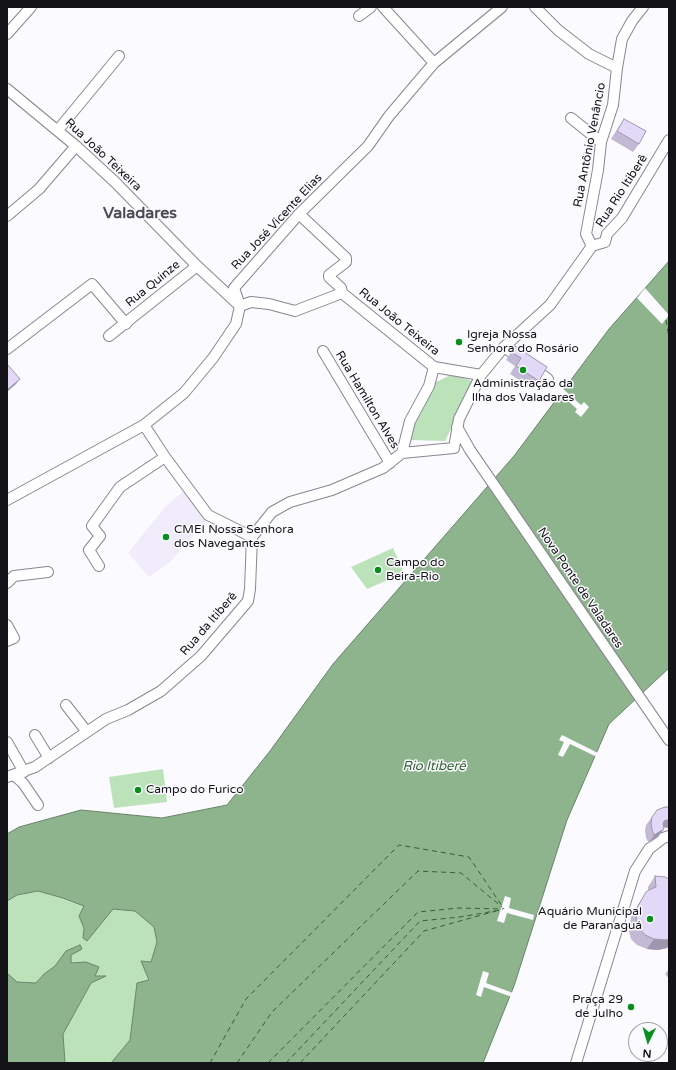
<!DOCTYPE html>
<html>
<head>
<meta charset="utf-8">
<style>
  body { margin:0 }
  #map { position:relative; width:676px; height:1070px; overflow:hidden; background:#fbfaff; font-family:"Varela Round",sans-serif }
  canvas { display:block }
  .frame { position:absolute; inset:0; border:8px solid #141317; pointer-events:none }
  .north { position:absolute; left:628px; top:1022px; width:40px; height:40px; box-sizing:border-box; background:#fbfaff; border:1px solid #9f9ea2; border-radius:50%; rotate:185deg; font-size:11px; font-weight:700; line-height:16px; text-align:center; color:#141317 }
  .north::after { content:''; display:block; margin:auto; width:14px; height:18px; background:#0a8f1e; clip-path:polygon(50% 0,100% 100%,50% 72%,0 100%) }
</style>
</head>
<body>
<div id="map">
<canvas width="676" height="1070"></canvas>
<div class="frame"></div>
<div class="north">N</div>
</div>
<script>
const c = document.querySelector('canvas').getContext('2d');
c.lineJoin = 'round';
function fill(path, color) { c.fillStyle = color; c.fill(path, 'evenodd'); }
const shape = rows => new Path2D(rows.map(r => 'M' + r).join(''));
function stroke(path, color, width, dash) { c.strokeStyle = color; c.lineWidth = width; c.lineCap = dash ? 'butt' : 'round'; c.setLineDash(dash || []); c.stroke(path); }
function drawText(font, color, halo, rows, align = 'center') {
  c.font = font + ' "Varela Round",sans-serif'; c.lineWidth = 3; c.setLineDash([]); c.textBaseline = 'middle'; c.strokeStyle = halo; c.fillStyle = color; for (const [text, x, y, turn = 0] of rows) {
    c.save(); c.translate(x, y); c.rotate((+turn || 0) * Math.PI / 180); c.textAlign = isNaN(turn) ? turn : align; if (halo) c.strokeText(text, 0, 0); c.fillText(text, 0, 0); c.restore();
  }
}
const built = shape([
  [184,491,206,521,169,563,149,577,128,553,165,507]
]);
const green = shape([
  [453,374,472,381,467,397,445,441,411,440,409,431,434,383],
  [393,548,404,573,367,589,351,567],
  [163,769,167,802,114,808,109,777],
  [38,891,63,898,85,906,79,916,84,928,83,938,113,909,135,911,154,927,157,942,151,962,142,961,149,980,137,983,130,1040,111,1063,65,1063,63,1034,91,983,105,976,95,976,99,967,86,962,71,963,71,955,66,951,55,966,44,974,36,983,17,982,7,973,7,901,17,895]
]);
const water = shape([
  [669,261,669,668,609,724,567,820,514,986,483,1063,111,1063,130,1040,137,983,149,980,141,961,151,962,157,942,154,927,135,911,113,909,87,941,83,938,84,928,79,916,84,906,63,898,38,891,17,895,7,901,7,834,19,827,81,810,162,818,227,805,270,751,333,664,514,456,609,329,669,261],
  [80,945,82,949,71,955,71,963,86,962,99,967,95,976,106,976,91,983,63,1034,65,1063,7,1063,7,973,17,982,36,983,44,974,55,966,66,951,80,945]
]);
const pier = shape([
  [645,288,669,315,662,324,637,298],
  [562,388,581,405,584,402,589,407,581,417,575,412,577,409,559,393],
  [562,735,598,753,597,757,570,744,563,757,558,755,564,742,559,740],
  [505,896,511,898,509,908,534,915,533,920,507,913,504,923,497,921],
  [483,971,489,973,486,983,513,993,512,997,484,987,481,997,476,995]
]);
const ferry = shape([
  [666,320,669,338],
  [210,1063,246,999,399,845,469,857,504,909],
  [237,1063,272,1012,418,871,461,873,502,907],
  [268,1063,418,912,459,908,503,909],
  [286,1063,420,921,460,917,501,910],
  [300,1063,424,931,496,911]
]);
const minor = shape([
  [383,7,434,63],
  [535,7,558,30,589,54,617,68],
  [359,16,371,7],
  [7,34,31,7],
  [7,89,76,146,115,182,197,266,240,306,251,302,269,304,295,311,342,293,434,367,481,375],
  [571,118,601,142],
  [58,130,119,56],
  [299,214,346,258,346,262,329,275,329,277,341,288,342,293],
  [7,216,39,189,76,146],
  [592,246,586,234,598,170,601,142,613,105,617,68,622,39,632,21,643,7],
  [109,336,197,266],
  [504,347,548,379],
  [7,349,92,284,126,324],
  [323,351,390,463],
  [144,425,165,457,208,515,252,537],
  [457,427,470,450,669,740],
  [402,453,454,448,459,419,481,375,504,347,550,305,592,246,605,242,607,234,622,218,669,140],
  [402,453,410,421,429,386,434,367],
  [7,500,144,425,184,393,213,358,236,324,240,306,234,288,299,214,368,146,389,116,434,63,502,7],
  [99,566,89,550,100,536,92,526,120,487,165,457],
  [7,583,14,576,48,572],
  [7,625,14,638,7,641],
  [66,705,87,732],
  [35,735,49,758],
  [7,742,24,772],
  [14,775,23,783,38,805],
  [7,777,35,767,106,719,128,710,161,691,201,656,248,601,250,589,252,537,272,512,290,502,332,490,383,468,402,453],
  [576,1063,635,871,649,849,663,838,669,836]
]);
const wall = shape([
  [624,119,639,144,633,152,611,139],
  [515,346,547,367,533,389,510,374,515,366,506,360],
  [652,817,664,828,658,837,649,843,646,838,645,830,646,825],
  [655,876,669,879,669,945,667,948,658,950,647,949,637,945,631,939,629,931,631,917,639,903,648,890,648,887],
  [669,969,669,979,665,974]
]);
const shadedWall = shape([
  [20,379,16,384,7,392,7,390],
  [666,820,669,820,669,828,661,827,664,821],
  [664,829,658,837,649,843,654,835],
  [654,939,669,939,669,945,667,948,658,950,647,949]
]);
const building = shape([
  [624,119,646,131,639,144,617,131,624,119],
  [515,346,547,367,539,381,516,366,521,358,511,352,515,346],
  [7,364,20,379,7,390,7,364],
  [665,807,669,807,669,820,666,820,664,821,663,824,664,829,654,835,652,830,651,823,652,817,657,810,665,807],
  [655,876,665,877,669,879,669,939,666,940,654,939,645,935,639,928,636,921,638,906,646,892,649,890,656,887,655,876]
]);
const markers = [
  [459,342,4,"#0a8f1e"],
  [523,370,4,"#0a8f1e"],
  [166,537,4,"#0a8f1e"],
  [378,570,4,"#0a8f1e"],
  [138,790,4,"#0a8f1e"],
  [650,919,4,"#0a8f1e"],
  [631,1007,4,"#0a8f1e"]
];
const streetNames = [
  ["Rua Antônio Venâncio",590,145,-79],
  ["Rua João Teixeira",103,155,43],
  ["Rua Rio Itiberê",622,191,-57],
  ["Rua José Vicente Elias",277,222,-47],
  ["Rua Quinze",153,284,-39],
  ["Rua João Teixeira",399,322,39],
  ["Rua Hamilton Alves",367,400,59],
  ["Nova Ponte de Valadares",580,588,56],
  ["Rua da Itiberê",209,624,-49]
];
const poiNames = [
  ["Igreja Nossa",467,335],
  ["Senhora do Rosário",467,349],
  ["Administração da",523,384,"center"],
  ["Ilha dos Valadares",523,398,"center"],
  ["CMEI Nossa Senhora",174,530],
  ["dos Navegantes",174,544],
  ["Campo do",386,563],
  ["Beira-Rio",386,577],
  ["Campo do Furico",146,790],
  ["Aquário Municipal",642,912,"right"],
  ["de Paranaguá",642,926,"right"],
  ["Praça 29",623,1000,"right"],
  ["de Julho",623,1014,"right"]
];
const waterNames = [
  ["Rio Itiberê",434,767]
];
const districtNames = [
  ["Valadares",140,214]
];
fill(built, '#f1ecfc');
fill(green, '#bce2ba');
fill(water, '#8db48c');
stroke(water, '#698469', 1);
fill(pier, '#fbfaff');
stroke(ferry, '#2d632e', 1, [5, 4]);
stroke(minor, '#898692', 12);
stroke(minor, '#fff', 10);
fill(wall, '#c2bad4');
fill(shadedWall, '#9e97ad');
fill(building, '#e2d8f7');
stroke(building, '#9e97ad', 1);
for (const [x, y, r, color] of markers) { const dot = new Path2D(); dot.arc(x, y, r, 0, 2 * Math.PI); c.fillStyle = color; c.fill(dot); stroke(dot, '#fbfaff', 1.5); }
drawText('12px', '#141317', '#fbfaff', streetNames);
drawText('12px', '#141317', '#fbfaff', poiNames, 'left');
drawText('italic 13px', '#2d632e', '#fbfaff', waterNames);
drawText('bold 16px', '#4e4a55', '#fbfaff', districtNames);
</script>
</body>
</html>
